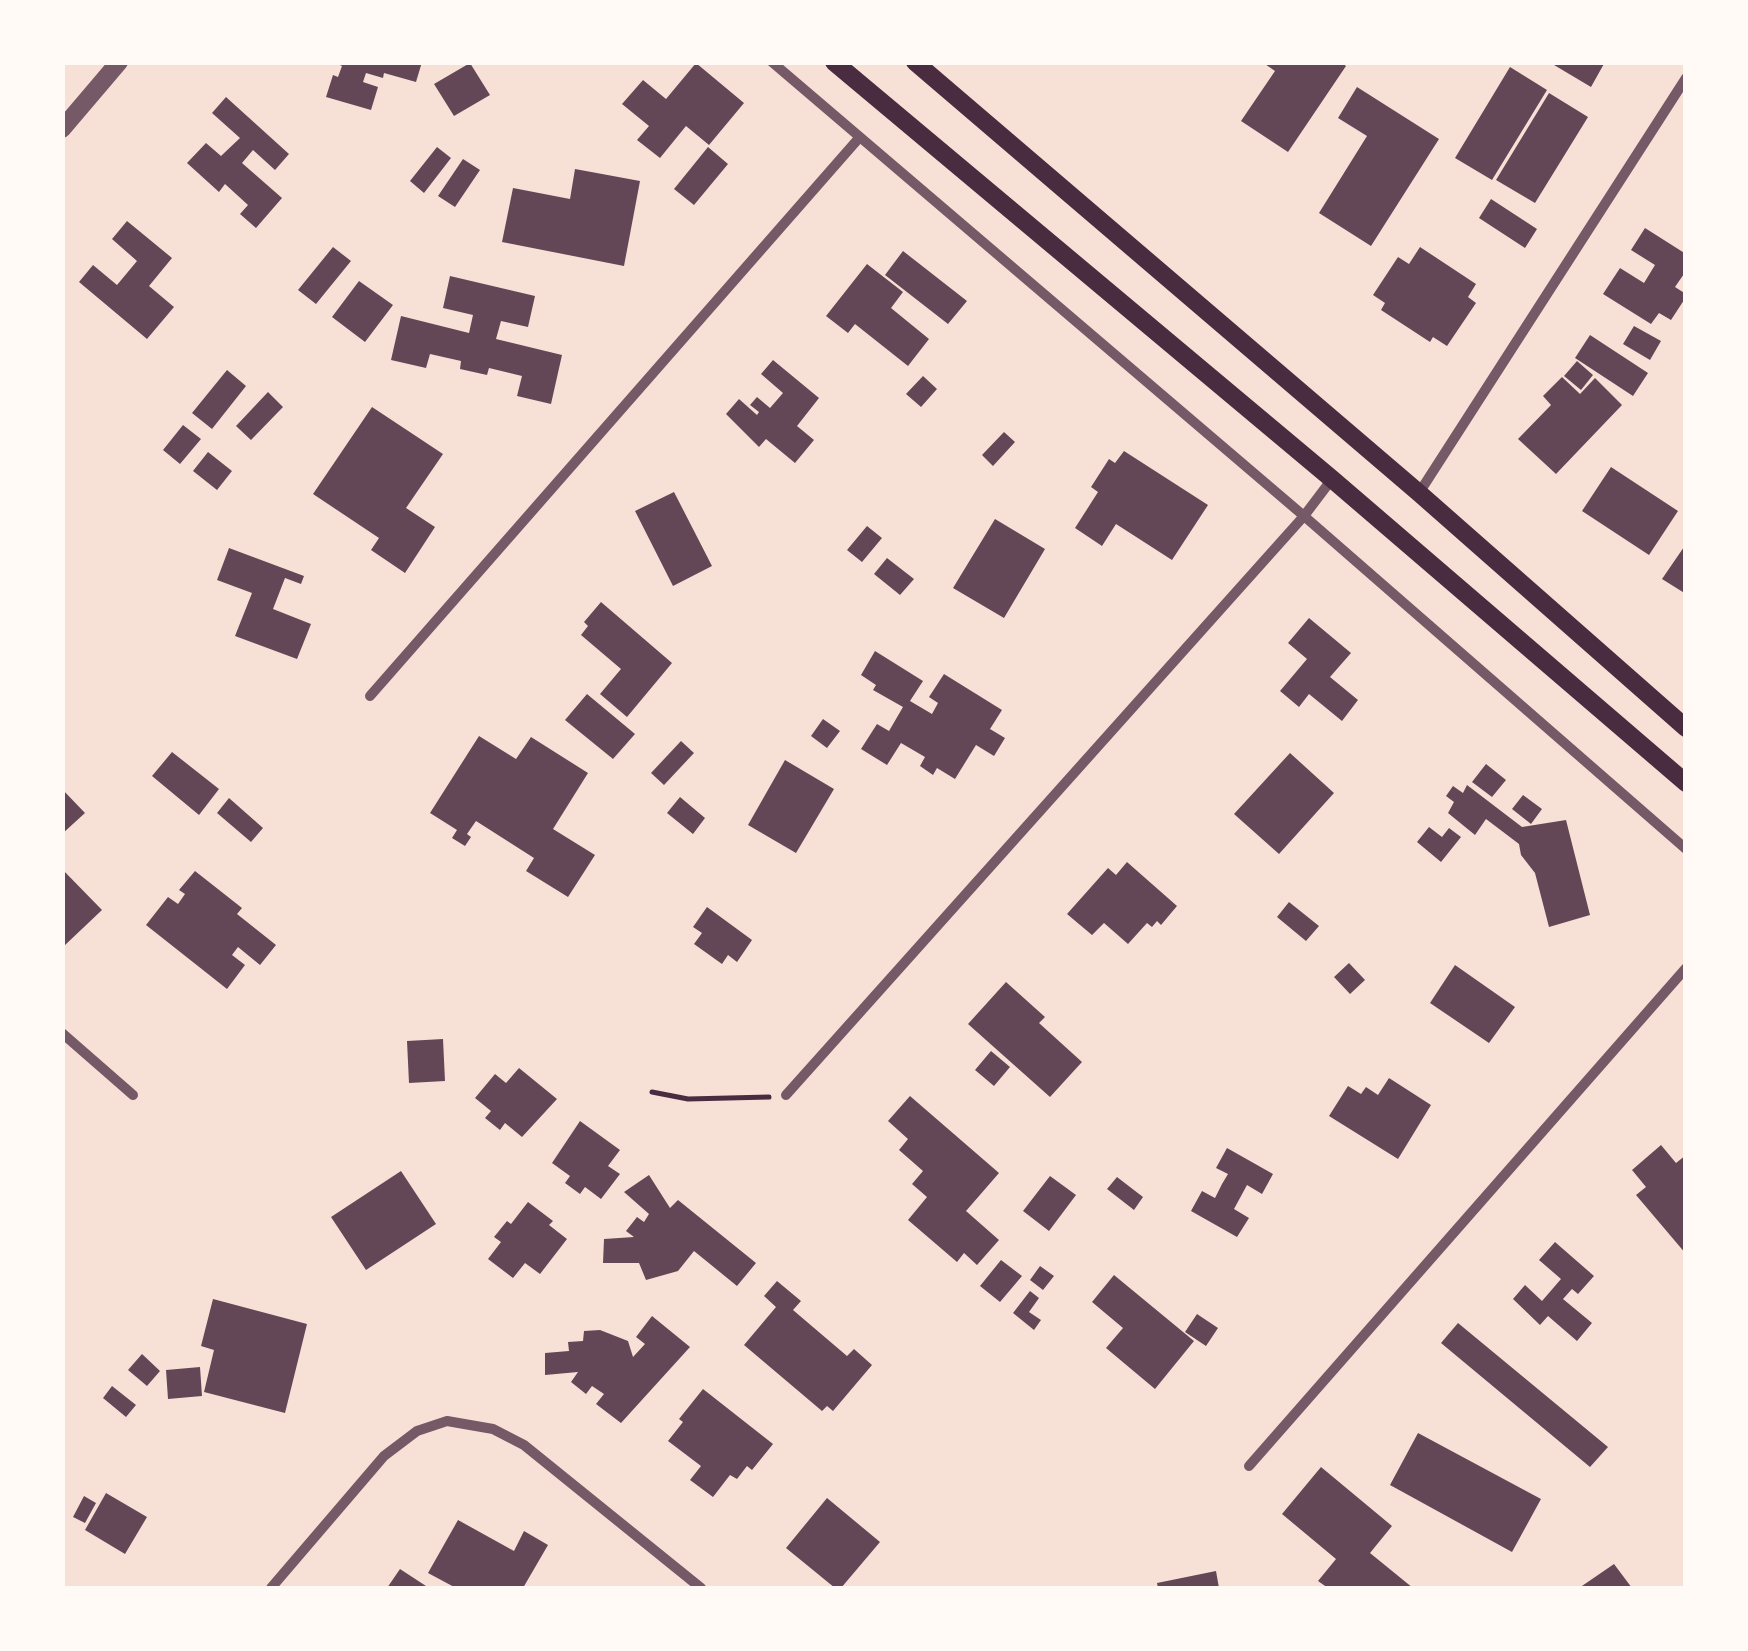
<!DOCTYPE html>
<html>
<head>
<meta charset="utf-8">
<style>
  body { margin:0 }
  #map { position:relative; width:1748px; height:1651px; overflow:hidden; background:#f7e1d7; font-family:"Zilla Slab",serif }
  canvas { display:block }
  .frame { position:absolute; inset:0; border:65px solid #fffaf5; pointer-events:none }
</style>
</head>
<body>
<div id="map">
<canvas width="1748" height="1651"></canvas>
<div class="frame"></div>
</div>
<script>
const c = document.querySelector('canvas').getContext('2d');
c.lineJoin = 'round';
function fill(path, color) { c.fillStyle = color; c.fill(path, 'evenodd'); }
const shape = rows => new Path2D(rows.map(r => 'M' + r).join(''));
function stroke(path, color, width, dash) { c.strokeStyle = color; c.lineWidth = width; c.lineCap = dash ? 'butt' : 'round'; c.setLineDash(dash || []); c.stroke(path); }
const building = shape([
  [333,62,422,62,416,82,384,73,383,78,366,73,363,82,378,87,371,110,326,97,333,75,338,77,342,66],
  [1262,62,1341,62,1346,66,1288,152,1241,121,1275,71],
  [1549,62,1605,62,1591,87],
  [470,63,490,95,454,116,434,84],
  [696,63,744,103,709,145,686,126,660,158,637,140,649,126,622,104,643,80,666,99],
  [1510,67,1547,90,1492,180,1455,158],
  [1357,87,1439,139,1371,246,1319,213,1367,136,1338,118],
  [1549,93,1588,117,1535,203,1496,180],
  [226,97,289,154,275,170,253,150,242,163,282,198,256,228,240,214,248,205,225,184,219,192,187,163,206,143,221,156,240,138,212,113],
  [437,147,451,158,424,193,410,181],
  [708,147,728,164,694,205,674,189],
  [463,159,480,170,455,207,438,196],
  [575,169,640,181,624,266,502,242,513,188,570,199],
  [1491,199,1537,229,1525,248,1479,218],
  [127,221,172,258,149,286,174,307,147,339,79,282,93,265,117,285,137,261,112,239],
  [1645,228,1686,254,1686,271,1675,287,1686,294,1686,297,1671,320,1659,313,1651,324,1603,294,1620,268,1644,283,1655,265,1631,250],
  [333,247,351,261,316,304,298,290],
  [1420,247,1476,284,1468,297,1476,303,1447,346,1433,337,1430,342,1381,310,1385,303,1373,295,1398,257,1409,264],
  [903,251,967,301,948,324,885,275],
  [867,264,903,292,891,308,929,339,908,366,855,324,848,333,826,316],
  [450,276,535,296,528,327,501,321,496,339,562,355,551,404,517,396,522,376,489,368,487,375,460,369,461,361,430,354,426,368,391,360,401,316,469,333,473,315,443,308],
  [359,281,393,305,365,342,332,317],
  [1634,326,1661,341,1650,360,1623,344],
  [1590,335,1648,373,1633,396,1575,358],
  [773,360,819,398,797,426,814,440,795,463,766,439,759,447,726,414,739,399,757,415,759,412,750,405,757,397,770,408,783,393,761,374],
  [1577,361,1593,375,1581,390,1564,376],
  [227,370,246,386,212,429,192,413],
  [923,376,937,389,921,407,906,394],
  [1562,377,1580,394,1595,378,1622,405,1556,474,1518,439,1551,405,1543,396],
  [268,392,283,407,251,440,236,426],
  [372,407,443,454,406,508,435,527,405,573,371,550,379,538,313,494],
  [183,425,201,439,180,464,163,450],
  [1004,432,1015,442,993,466,982,455],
  [1124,451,1208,505,1172,560,1116,524,1102,546,1075,528,1098,492,1091,487,1109,459,1115,463],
  [208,452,232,471,217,490,193,471],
  [1611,467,1678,511,1649,555,1582,511],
  [674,492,712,566,673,586,635,511],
  [995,519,1045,549,1004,618,953,588],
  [867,526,882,538,862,562,847,550],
  [1686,544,1686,594,1662,579],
  [229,548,304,576,301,584,285,578,273,609,311,624,297,659,235,636,252,593,217,580],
  [887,558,914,579,900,595,874,574],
  [601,602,672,663,627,717,600,694,621,669,581,635,588,626,584,622],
  [1309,618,1351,653,1330,677,1358,700,1342,721,1309,694,1299,707,1280,691,1307,659,1288,643],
  [875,651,923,681,910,701,932,714,938,703,929,697,944,674,1002,710,990,729,1005,738,994,756,976,745,955,779,937,768,933,775,920,766,925,757,901,743,887,765,861,749,877,724,889,731,903,707,873,690,876,685,861,675],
  [587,694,635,734,613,759,565,720],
  [823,719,840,731,827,748,811,736],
  [479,736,516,759,531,737,588,773,553,829,595,855,568,897,526,871,534,858,476,821,467,834,471,837,465,846,452,838,457,830,430,813],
  [681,741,694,753,664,785,651,773],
  [172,752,219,789,199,815,152,776],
  [1290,753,1334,793,1279,854,1234,814],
  [785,760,834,789,796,853,748,825],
  [1486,764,1506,780,1492,797,1472,782],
  [1467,785,1522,827,1566,820,1590,915,1549,927,1535,873,1521,855,1519,844,1486,819,1475,835,1448,813,1454,802,1446,796,1453,786,1463,793],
  [62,789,85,813,62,834],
  [1523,795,1542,809,1531,824,1512,809],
  [680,797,705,818,693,834,667,813],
  [229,798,263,828,251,842,217,813],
  [1429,827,1442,837,1449,828,1461,837,1441,862,1417,842],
  [1127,862,1177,906,1161,925,1157,921,1152,927,1147,923,1128,944,1104,923,1092,935,1067,914,1108,868,1116,875],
  [62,869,102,910,64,946,62,944],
  [195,871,242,908,237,914,276,945,260,965,238,947,232,955,245,965,227,989,146,925,168,897,178,904,185,894,179,890],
  [1289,902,1319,926,1306,941,1277,917],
  [707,907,752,940,737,962,728,955,722,964,694,944,702,933,693,927],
  [1349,963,1365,980,1350,994,1334,977],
  [1455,965,1515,1007,1489,1043,1430,1003],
  [1006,982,1045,1017,1039,1023,1082,1062,1050,1097,968,1024],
  [443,1039,445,1081,409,1083,407,1041],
  [991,1051,1010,1067,994,1086,975,1070],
  [519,1068,557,1099,522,1137,505,1123,500,1130,485,1118,491,1111,475,1098,495,1074,506,1083],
  [1389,1078,1431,1105,1398,1159,1329,1116,1348,1086,1361,1094,1366,1087,1378,1095],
  [910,1096,999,1173,966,1211,999,1240,977,1265,964,1253,957,1262,908,1220,927,1197,912,1184,923,1171,899,1150,908,1139,888,1121],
  [580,1121,620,1150,608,1166,620,1174,601,1199,585,1187,580,1194,565,1183,570,1176,552,1163],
  [1661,1145,1676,1163,1686,1155,1686,1254,1636,1195,1646,1187,1632,1170],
  [1227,1148,1273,1174,1262,1194,1247,1185,1234,1209,1249,1218,1237,1237,1191,1211,1202,1191,1215,1198,1222,1184,1228,1174,1216,1168],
  [401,1171,436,1224,366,1270,331,1217],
  [649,1175,670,1208,678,1200,756,1263,737,1286,694,1251,678,1271,646,1280,639,1263,603,1263,604,1239,634,1237,626,1231,637,1217,644,1222,649,1214,624,1192],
  [1050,1176,1076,1195,1049,1231,1023,1211],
  [1117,1177,1143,1197,1134,1210,1107,1189],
  [528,1202,553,1221,549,1225,567,1239,540,1274,525,1263,513,1278,488,1259,501,1242,494,1237,507,1221,511,1224],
  [1555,1242,1594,1276,1578,1294,1572,1289,1563,1299,1592,1323,1577,1341,1548,1316,1540,1325,1513,1299,1525,1285,1542,1301,1561,1279,1539,1260],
  [1001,1260,1022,1276,1000,1302,980,1286],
  [1040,1266,1054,1276,1043,1290,1030,1280],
  [1114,1275,1194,1341,1155,1389,1106,1348,1123,1328,1092,1302],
  [777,1281,801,1301,793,1310,847,1356,854,1349,872,1365,833,1411,827,1406,822,1411,744,1345,776,1307,764,1296],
  [1030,1291,1039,1298,1029,1312,1041,1320,1034,1330,1013,1313],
  [213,1299,307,1324,285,1413,204,1392,214,1350,201,1346],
  [1197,1314,1218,1328,1206,1346,1185,1332],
  [652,1316,690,1347,621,1423,596,1404,604,1394,592,1386,586,1394,571,1382,578,1372,545,1375,545,1353,569,1351,568,1342,583,1341,584,1331,600,1330,628,1341,633,1357,645,1344,636,1337],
  [1458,1323,1608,1447,1590,1467,1441,1343],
  [142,1354,160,1371,147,1386,128,1370],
  [200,1367,202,1396,168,1399,166,1370],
  [112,1386,136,1405,126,1417,103,1398],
  [703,1389,773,1444,752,1470,747,1466,737,1479,730,1475,713,1497,690,1480,701,1466,668,1441,683,1422,679,1419],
  [1418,1433,1541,1499,1512,1552,1390,1485],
  [1321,1467,1392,1526,1370,1553,1413,1588,1328,1588,1318,1581,1336,1559,1282,1514],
  [106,1493,147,1517,125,1554,85,1530],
  [84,1496,96,1503,85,1523,73,1517],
  [827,1498,880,1542,841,1588,835,1588,786,1548],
  [458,1520,514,1551,524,1531,548,1545,523,1588,456,1588,428,1573],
  [1614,1564,1632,1588,1579,1588],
  [400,1569,426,1586,424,1588,387,1588],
  [1216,1571,1219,1588,1158,1588,1157,1583]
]);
const path = shape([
  [652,1092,688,1099,769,1097]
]);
const minor = shape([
  [772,62,1304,516,1686,849],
  [1419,493,1686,78],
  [370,696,859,138],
  [62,1033,133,1095],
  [786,1095,1304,516,1332,479],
  [1249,1466,1686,968],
  [271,1588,384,1456,417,1431,447,1421,493,1429,524,1445,701,1588]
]);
const tertiary = shape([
  [62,129,119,62]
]);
const secondary = shape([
  [834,62,1332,479,1686,783],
  [915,62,1419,493,1686,728]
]);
fill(building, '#644757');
stroke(path, '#4a2c40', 5);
stroke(minor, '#755966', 10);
stroke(tertiary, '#755966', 18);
stroke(secondary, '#4a2c40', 18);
</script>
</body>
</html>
